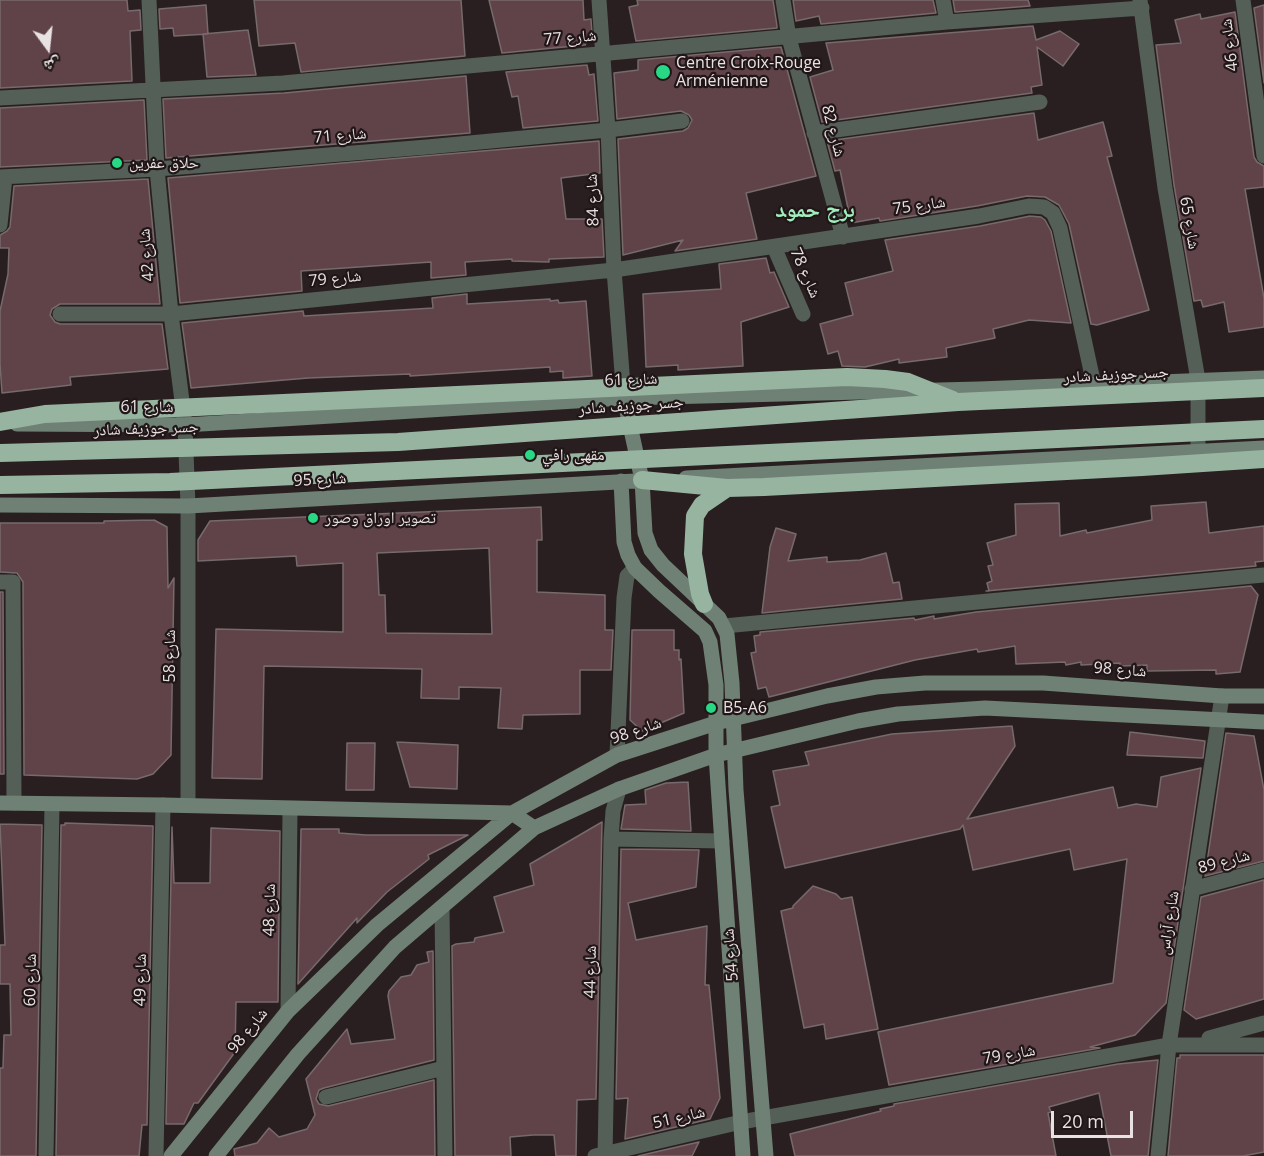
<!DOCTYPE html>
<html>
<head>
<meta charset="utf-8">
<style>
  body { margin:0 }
  #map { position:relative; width:1264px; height:1156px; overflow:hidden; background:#291f20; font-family:"Open Sans","Noto Naskh Arabic",sans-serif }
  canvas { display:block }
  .north { position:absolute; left:18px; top:18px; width:60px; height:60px; -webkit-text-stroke:4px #201617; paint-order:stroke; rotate:165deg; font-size:16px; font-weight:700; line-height:24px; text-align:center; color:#e9e2e3 }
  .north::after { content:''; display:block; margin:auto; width:21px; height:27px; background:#e9e2e3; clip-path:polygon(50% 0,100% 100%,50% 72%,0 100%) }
  .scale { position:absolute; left:1051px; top:1111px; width:82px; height:27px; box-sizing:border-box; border:3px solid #e9e2e3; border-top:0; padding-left:8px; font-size:18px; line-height:21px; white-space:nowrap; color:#e9e2e3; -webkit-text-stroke:4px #201617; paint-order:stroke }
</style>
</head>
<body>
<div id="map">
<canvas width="1264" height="1156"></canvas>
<div class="north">ش</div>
<div class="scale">20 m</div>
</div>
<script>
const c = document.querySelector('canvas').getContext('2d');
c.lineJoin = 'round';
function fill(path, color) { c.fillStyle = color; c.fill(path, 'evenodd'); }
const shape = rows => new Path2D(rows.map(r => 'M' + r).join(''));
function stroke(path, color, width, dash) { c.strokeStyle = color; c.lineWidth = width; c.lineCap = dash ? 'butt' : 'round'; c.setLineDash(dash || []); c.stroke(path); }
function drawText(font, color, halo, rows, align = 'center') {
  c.font = font + ' "Open Sans","Noto Naskh Arabic",sans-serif'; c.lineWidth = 4.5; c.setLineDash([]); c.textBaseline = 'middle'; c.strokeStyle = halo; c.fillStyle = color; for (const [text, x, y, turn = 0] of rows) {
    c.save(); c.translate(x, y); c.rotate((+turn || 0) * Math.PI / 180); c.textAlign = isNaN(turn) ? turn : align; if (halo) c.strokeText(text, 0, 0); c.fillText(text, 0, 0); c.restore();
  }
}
const building = shape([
  [0,0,127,0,128,11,140,10,141,30,130,31,132,81,0,88,0,0],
  [254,0,461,0,465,56,301,72,295,43,259,46,254,0],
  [489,0,583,0,584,20,591,19,592,34,585,45,502,53,489,0],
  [637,0,773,0,777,26,777,28,636,41,629,7,638,5,637,0],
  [793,0,933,0,936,13,821,24,819,16,796,21,793,0],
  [953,0,1028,0,1030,6,955,12,953,0],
  [206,5,208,34,174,36,173,28,160,29,159,9,206,5],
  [1264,5,1264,83,1254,8,1264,5],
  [1235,12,1254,157,1257,162,1264,166,1264,187,1245,189,1264,298,1264,327,1229,332,1224,302,1203,307,1201,300,1194,301,1174,185,1156,45,1181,43,1175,20,1200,14,1201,19,1235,12],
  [1033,26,1036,40,1060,31,1079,44,1063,66,1037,47,1042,85,1031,87,1032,93,822,122,810,77,833,70,826,43,1033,26],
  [248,30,256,75,207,77,203,34,248,30],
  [781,47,816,176,746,193,757,239,675,251,683,240,623,255,618,139,683,131,688,128,692,120,689,115,681,111,617,119,614,73,638,70,638,60,781,47],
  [587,65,589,75,594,74,598,121,523,128,518,96,512,97,506,72,587,65],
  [466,76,470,133,166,158,163,99,284,93,466,76],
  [144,100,147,160,0,167,0,108,144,100],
  [1034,113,1038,140,1103,122,1112,156,1107,157,1149,310,1097,325,1091,324,1069,224,1059,205,1045,197,1027,196,977,206,880,221,879,218,851,223,840,170,835,171,827,141,1034,113],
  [599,141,600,173,561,178,566,219,602,219,604,257,549,259,549,262,512,261,512,259,465,262,466,275,431,278,431,262,301,271,302,291,180,303,168,178,599,141],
  [148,179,160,304,60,304,52,309,50,315,55,322,60,324,162,324,168,369,70,377,71,385,2,393,0,364,0,311,8,274,9,248,0,248,0,235,7,231,10,227,14,186,148,179],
  [1030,216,1041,217,1045,220,1051,231,1071,323,1029,320,993,329,995,338,946,348,947,357,899,363,899,359,865,367,842,366,838,351,828,354,820,324,853,315,845,283,893,271,885,240,980,226,1030,216],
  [766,258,770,273,774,272,789,307,741,322,743,366,678,370,678,365,646,367,643,294,721,289,719,264,766,258],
  [467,294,467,304,550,299,550,301,558,300,559,303,586,301,592,376,563,378,563,371,550,372,550,367,410,376,410,374,308,378,191,388,182,323,303,311,304,316,433,308,432,298,467,294],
  [1206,502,1209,533,1264,526,1264,561,1255,562,1256,566,986,591,989,591,987,583,992,581,988,566,993,565,987,543,1016,535,1015,504,1059,503,1060,536,1086,530,1087,533,1152,520,1151,506,1206,502],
  [541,507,542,540,537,540,537,592,605,595,605,630,613,630,611,670,580,670,580,714,523,715,522,729,498,728,501,688,459,687,459,699,421,698,422,669,264,666,262,779,212,778,216,629,343,632,343,563,297,566,296,556,198,561,198,540,210,521,541,507],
  [489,548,492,634,386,633,385,595,379,595,377,553,489,548],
  [154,520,167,527,168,588,174,578,171,755,153,774,137,779,24,775,23,582,17,573,0,572,0,523,104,523,104,521,154,520],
  [776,528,796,534,788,561,827,557,827,562,860,560,886,553,893,583,899,582,902,599,762,613,770,547,776,528],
  [1251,586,1258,595,1240,672,1216,674,1216,670,1147,671,1147,665,1120,666,1120,663,1081,665,1081,662,1066,665,1065,662,1016,664,1015,646,978,652,977,649,915,660,769,697,766,687,758,689,751,653,756,652,754,636,760,635,760,632,914,618,915,620,934,616,934,619,976,612,1251,586],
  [0,592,3,592,4,774,0,774,0,592],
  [632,630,674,630,674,650,679,650,679,660,681,659,684,713,642,731,630,720,632,630],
  [1012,726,1015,746,967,819,1113,787,1118,808,1136,804,1157,807,1161,777,1201,768,1166,1003,1135,1035,1090,1047,1100,1048,889,1085,878,1032,1113,983,1127,859,1074,870,1070,849,973,870,963,825,960,829,785,868,771,807,780,805,773,771,809,765,805,752,892,734,1012,726],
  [1130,732,1205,741,1203,758,1127,755,1130,732],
  [1226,733,1254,736,1264,790,1264,861,1205,876,1226,733],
  [397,742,458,745,457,789,410,787,397,742],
  [347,743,375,743,374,790,346,790,347,743],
  [688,782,691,831,621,829,625,805,646,804,645,790,666,783,688,782],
  [602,822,596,1099,577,1100,576,1156,556,1156,554,1135,533,1135,510,1137,511,1156,455,1156,452,946,456,944,474,942,475,938,504,932,494,897,534,885,530,864,602,822],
  [65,823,153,826,147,1125,142,1125,139,1156,56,1156,61,825,65,825,65,823],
  [0,824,42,825,36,1156,0,1156,0,1068,3,1068,4,1035,11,1035,10,984,0,984,0,945,5,945,0,824],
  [172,827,174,883,210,883,211,828,280,831,278,1002,236,1002,235,1052,198,1103,194,1103,184,1124,166,1124,172,827],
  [301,829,339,829,339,833,366,835,468,835,428,855,429,859,387,892,357,923,357,918,298,984,301,829],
  [621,849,699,850,696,887,628,903,636,940,707,926,705,985,709,985,720,1098,710,1119,625,1139,628,1098,616,1099,621,849],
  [1264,880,1264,999,1196,1019,1184,1010,1201,897,1264,880],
  [813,886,836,894,841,899,852,897,878,1029,826,1039,824,1024,804,1028,781,911,793,908,793,906,813,886],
  [433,951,434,1060,324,1088,319,1090,316,1099,319,1104,328,1106,434,1080,435,1156,235,1156,234,1149,257,1143,269,1128,279,1137,307,1129,315,1115,306,1079,347,1029,351,1044,395,1039,388,996,389,991,401,977,411,975,417,965,429,962,427,952,433,951],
  [1180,1055,1264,1055,1264,1152,1243,1156,1168,1156,1177,1058,1180,1058,1180,1055],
  [1158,1060,1148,1156,1111,1156,1099,1093,1049,1107,1051,1112,1048,1113,1056,1156,795,1156,790,1134,881,1111,880,1109,894,1106,894,1104,1118,1064,1158,1060],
  [699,1142,692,1156,638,1156,699,1142]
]);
const street = shape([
  [149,0,157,169,171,314,185,425,188,506,188,805],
  [599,0,608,130,614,270,624,398],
  [783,0,789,38,843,237],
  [943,0,947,22],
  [1140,0,1165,188,1198,380,1198,451],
  [1243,0,1264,156],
  [0,98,283,83,947,22,1142,8],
  [814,133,1040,102],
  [0,177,157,169,427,147,608,130,682,121],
  [0,225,5,177],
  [774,247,803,314],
  [60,314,171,314,614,270,979,216,1029,206,1044,207,1053,213,1060,228,1094,385],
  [0,582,13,582,14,803],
  [724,626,1264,575],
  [617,755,624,598,627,576,635,568],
  [611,839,722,841],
  [1192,889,1264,870],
  [442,907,445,1156],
  [288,1011,290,809],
  [1209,1038,1264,1023],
  [326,1097,444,1068],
  [46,1156,52,805],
  [156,1156,163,805],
  [595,1156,741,1122,1169,1045,1264,1045],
  [605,1156,611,839,613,811,619,789],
  [1158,1156,1169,1045,1222,696]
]);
const secondary = shape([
  [624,398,642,480,645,533,651,550,663,565,719,618,727,634,732,683,736,790,766,1156],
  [17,424,185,425,624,398,979,389,1264,378],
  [686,478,1264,448],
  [621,481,624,542,628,555,635,568,659,591,705,631,710,642,716,685,716,755,743,1156],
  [0,505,188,506,653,480],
  [0,803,163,805,512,813,534,828],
  [171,1156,288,1011,377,925,512,813,617,755,716,723,827,696,876,687,925,683,1043,683,1222,696,1264,696],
  [216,1156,298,1054,395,947,534,828,619,789,716,755,858,721,898,714,985,708,1264,722]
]);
const highway = shape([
  [0,422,45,414,847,377,885,379,908,382,953,400],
  [0,453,398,442,958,402,1264,388],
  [642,480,727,488,764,487,1142,467,1264,459],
  [0,485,170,482,1264,429],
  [704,604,700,594,693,554,695,516,702,505,727,488]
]);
const markers = [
  [663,72,8,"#29d885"],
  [117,163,6,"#29d885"],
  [530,455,6,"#29d885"],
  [313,518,6,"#29d885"],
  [711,708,6,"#29d885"]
];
const streetNames = [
  ["شارع 77",570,38,-5],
  ["شارع 46",1230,45,-97],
  ["شارع 82",833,131,75],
  ["شارع 71",340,136,-5],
  ["شارع 84",593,200,-92],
  ["شارع 75",919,206,-8],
  ["شارع 65",1189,223,80],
  ["شارع 42",147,255,-95],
  ["شارع 78",805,273,66],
  ["شارع 79",335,279,-6],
  ["جسر جوزيف شادر",1116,375,-3],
  ["شارع 61",631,380,-2],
  ["جسر جوزيف شادر",631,406,-4],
  ["شارع 61",147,407],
  ["جسر جوزيف شادر",146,429,-2],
  ["شارع 95",320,480,-3],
  ["شارع 58",170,656,-90],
  ["شارع 98",1120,670,4],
  ["شارع 98",636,731,-19],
  ["شارع 89",1224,862,-15],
  ["شارع 48",270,910,-89],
  ["شارع آراس",1169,923,-81],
  ["شارع 54",731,955,-95],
  ["شارع 44",591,972,-89],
  ["شارع 60",31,980,-89],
  ["شارع 49",141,980,-89],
  ["شارع 98",248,1031,-51],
  ["شارع 79",1009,1055,-10],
  ["شارع 51",679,1118,-13]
];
const poiNames = [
  ["Centre Croix-Rouge",676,63],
  ["Arménienne",676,81],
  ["حلاق عفرين",129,163],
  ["مقهى رافي",542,455],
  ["تصوير اوراق وصور",325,518],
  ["B5-A6",723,708]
];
const districtNames = [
  ["برج حموﺪ",815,211]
];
fill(building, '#604348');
stroke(building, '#776a6c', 1.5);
stroke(street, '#535f57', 15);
stroke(secondary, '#6f8175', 15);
stroke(highway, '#97b4a1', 18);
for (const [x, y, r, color] of markers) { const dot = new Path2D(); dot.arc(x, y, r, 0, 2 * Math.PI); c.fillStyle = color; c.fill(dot); stroke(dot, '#201617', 2); }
drawText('16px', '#e9e2e3', '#201617', streetNames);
drawText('16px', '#e9e2e3', '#201617', poiNames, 'left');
drawText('bold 22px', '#a2edbd', '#201617', districtNames);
</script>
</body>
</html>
